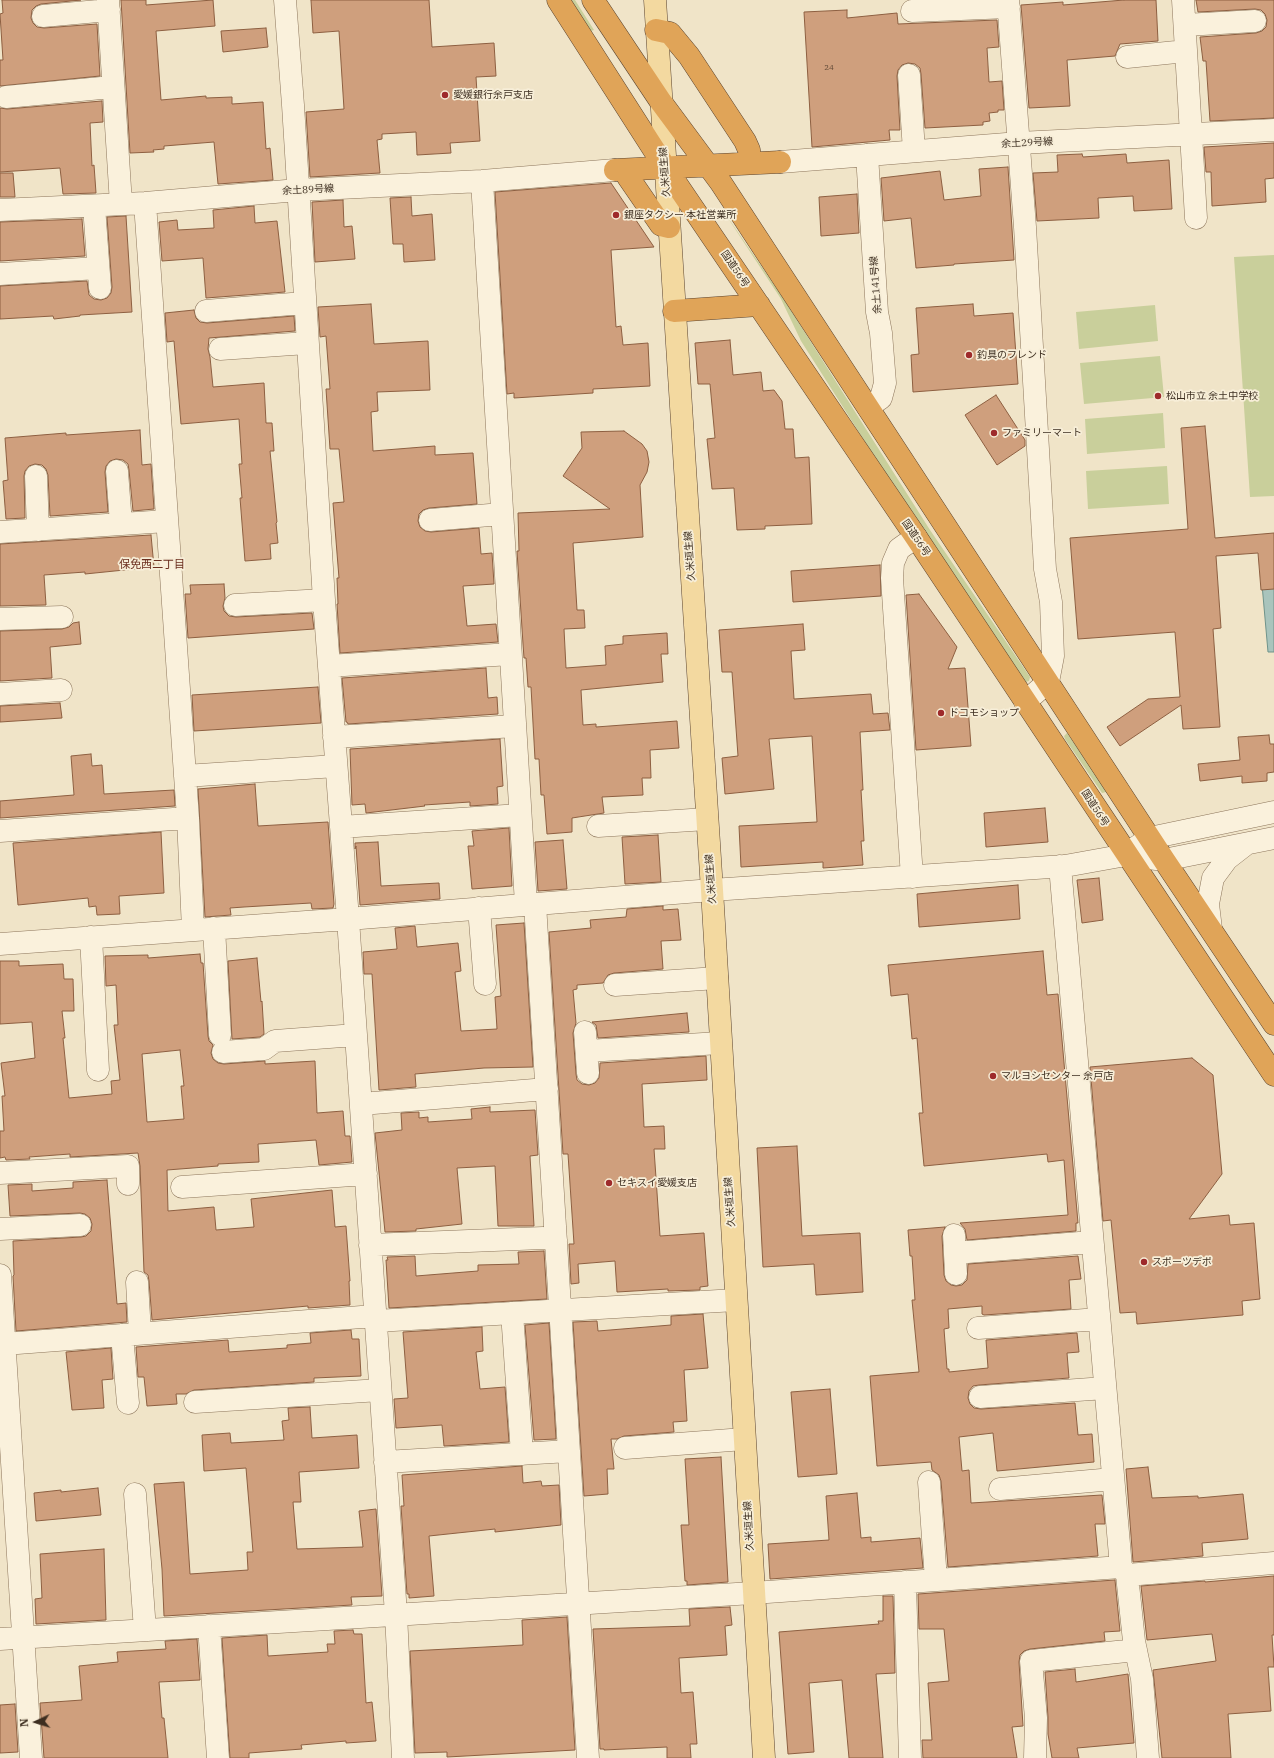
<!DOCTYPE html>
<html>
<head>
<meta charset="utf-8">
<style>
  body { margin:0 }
  #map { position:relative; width:1274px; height:1758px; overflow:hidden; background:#f0e4c8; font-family:"IBM Plex Serif",serif }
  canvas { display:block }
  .north { position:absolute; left:16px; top:1702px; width:40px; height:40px; -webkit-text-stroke:3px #f7eed8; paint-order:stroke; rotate:266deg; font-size:11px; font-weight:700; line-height:16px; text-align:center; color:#3d2e20 }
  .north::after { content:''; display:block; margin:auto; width:14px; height:18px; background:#3d2e20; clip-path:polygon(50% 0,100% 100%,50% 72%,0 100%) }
</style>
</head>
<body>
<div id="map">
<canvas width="1274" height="1758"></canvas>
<div class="north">N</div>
</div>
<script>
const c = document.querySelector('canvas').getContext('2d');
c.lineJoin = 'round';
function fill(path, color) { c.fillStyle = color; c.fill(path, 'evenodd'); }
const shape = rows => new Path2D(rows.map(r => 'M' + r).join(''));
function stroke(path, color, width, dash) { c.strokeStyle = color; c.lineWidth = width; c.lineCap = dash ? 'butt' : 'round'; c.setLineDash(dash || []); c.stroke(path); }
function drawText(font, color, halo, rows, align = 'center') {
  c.font = font + ' "IBM Plex Serif","Noto Sans JP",serif'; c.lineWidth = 3.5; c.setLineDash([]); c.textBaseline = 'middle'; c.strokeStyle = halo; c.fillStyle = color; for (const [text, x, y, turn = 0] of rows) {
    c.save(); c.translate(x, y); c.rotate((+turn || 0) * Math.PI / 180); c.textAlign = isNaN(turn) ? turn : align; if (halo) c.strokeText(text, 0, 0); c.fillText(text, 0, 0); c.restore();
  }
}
const green = shape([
  [569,0,575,0,594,30,591,31],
  [722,209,783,298,930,530,1030,677,1029,681,1026,682,1022,680,923,533,801,341,781,299],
  [1274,255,1274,496,1250,497,1234,257],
  [1155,305,1158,341,1079,349,1076,312],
  [1160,356,1164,397,1084,404,1080,363],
  [1163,413,1165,448,1087,454,1085,419],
  [1167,466,1169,504,1088,509,1086,471],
  [1067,733,1107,791,1106,792,1102,793,1065,739,1064,736]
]);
const water = shape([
  [1274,572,1274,652,1268,652,1261,573,1274,572]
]);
const building = shape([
  [2,0,81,0,41,4,36,6,32,10,31,18,33,23,37,27,44,28,97,24,100,76,0,86,0,60,3,60,0,14,3,13,2,0],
  [121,0,146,0,146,5,213,0,215,26,156,31,161,100,206,96,206,98,232,97,232,104,263,102,266,149,270,148,273,180,218,184,214,142,164,146,164,149,153,150,154,152,130,153,121,0],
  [311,0,429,0,432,47,494,43,496,76,476,77,480,141,450,143,451,153,417,155,416,132,382,134,382,139,377,140,380,173,310,177,306,112,344,109,339,31,313,33,311,0],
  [1124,0,1156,0,1158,41,1120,44,1115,56,1067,60,1070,106,1029,108,1021,5,1063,2,1063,5,1124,0],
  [1196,0,1274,0,1274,118,1210,121,1206,61,1203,61,1200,37,1256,33,1262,31,1266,27,1267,20,1265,14,1261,10,1255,9,1198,12,1196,0],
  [847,10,847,18,897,13,898,24,997,20,999,47,987,48,989,82,1002,81,1004,110,998,110,998,112,989,113,990,121,983,122,983,125,925,128,921,74,920,68,915,64,908,63,902,65,898,70,897,76,900,130,889,130,890,140,812,147,804,12,847,10],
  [266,28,268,47,223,52,221,31,266,28],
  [102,101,103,122,90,123,92,166,94,165,96,193,63,194,60,168,0,172,0,108,7,109,102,101],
  [1274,143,1274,178,1265,179,1266,202,1212,206,1211,172,1206,172,1204,147,1274,143],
  [1082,154,1083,157,1126,154,1127,163,1169,160,1172,209,1134,211,1133,196,1098,198,1099,218,1037,221,1033,173,1058,172,1057,155,1082,154],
  [1008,167,1014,260,954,264,954,265,916,268,911,218,884,221,881,178,940,171,944,200,981,196,979,169,1008,167],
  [0,173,13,173,15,197,0,197,0,173],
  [611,183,654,247,611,250,616,327,621,326,623,345,648,343,650,386,593,389,593,393,514,398,514,393,507,394,495,192,611,183],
  [857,194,859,233,821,236,819,197,857,194],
  [411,197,412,216,432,214,435,260,404,262,403,244,393,244,390,198,411,197],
  [343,200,344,227,352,226,355,259,315,262,312,202,343,200],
  [254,206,255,223,277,221,285,292,206,298,203,258,162,261,159,222,177,220,178,230,214,228,213,210,254,206],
  [126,216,132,312,80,315,80,316,54,319,53,316,0,319,0,286,87,281,89,295,94,299,101,300,107,298,111,293,112,287,107,217,126,216],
  [82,219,85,256,0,261,0,222,82,219],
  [371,304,374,344,428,341,430,390,377,392,378,411,371,412,373,451,435,446,435,455,473,453,477,504,429,508,423,510,419,514,418,521,420,527,425,531,431,532,479,528,481,554,492,553,494,584,463,586,467,626,496,624,498,642,340,653,337,604,338,604,337,578,339,578,333,503,344,502,339,449,330,449,326,389,330,389,326,336,320,337,318,307,371,304],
  [973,304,974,316,1013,313,1018,384,913,392,911,355,919,354,916,308,973,304],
  [194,310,196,318,200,322,207,323,294,316,295,331,209,338,208,349,210,357,213,387,264,383,266,423,272,423,274,451,270,451,277,522,276,523,278,543,270,544,271,559,245,561,240,498,242,498,239,464,242,464,239,419,181,424,174,341,167,342,165,313,194,310],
  [730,340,733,375,761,372,763,391,774,390,782,401,785,429,793,429,795,458,809,457,812,524,765,526,765,529,737,530,734,488,712,489,707,439,715,438,710,384,698,384,695,343,730,340],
  [996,395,1025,440,1025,446,997,465,965,415,996,395],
  [1205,426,1215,538,1274,533,1274,589,1261,590,1258,553,1216,556,1221,628,1213,629,1220,727,1183,729,1181,705,1120,746,1107,727,1148,699,1180,697,1175,632,1078,639,1070,538,1188,529,1181,428,1205,426],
  [140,430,142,465,151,464,154,509,133,511,129,470,128,464,123,460,116,459,110,461,106,466,105,472,108,512,50,516,48,475,46,469,42,465,35,464,29,466,25,471,24,476,25,518,6,519,3,481,8,480,5,438,66,433,66,435,140,430],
  [624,431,642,444,647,451,649,462,647,472,640,485,643,537,573,543,577,610,584,610,585,628,564,629,566,668,606,665,605,646,623,644,623,636,667,633,668,654,661,654,663,682,581,690,583,725,596,724,596,727,677,721,679,748,650,750,651,778,642,778,643,795,602,797,604,813,572,818,572,832,547,834,544,795,541,795,539,759,535,759,531,687,528,687,526,658,524,658,523,644,517,551,519,551,518,513,610,509,563,476,582,448,581,432,624,431],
  [151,535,154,567,85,574,85,572,44,575,46,605,0,606,0,544,151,535],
  [880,565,881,596,793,602,791,571,880,565],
  [224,584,225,598,223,606,224,611,229,616,236,617,312,613,314,629,188,638,185,594,191,594,190,585,224,584],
  [919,594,957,647,948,669,965,668,971,746,916,750,906,595,919,594],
  [79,622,81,644,50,647,52,678,0,681,0,631,62,629,69,627,73,623,79,622],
  [803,624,805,650,791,651,794,699,871,694,873,714,888,713,890,730,860,732,863,790,861,790,864,841,861,841,863,865,823,868,823,862,741,867,739,826,817,822,812,736,769,739,774,789,725,794,722,758,738,756,732,672,722,672,719,630,803,624],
  [486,668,488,698,497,697,498,714,348,724,347,722,346,722,342,678,486,668],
  [318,687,321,723,194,731,192,695,318,687],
  [60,703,62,718,0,722,0,706,60,703],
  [1269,735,1270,744,1274,744,1274,772,1267,773,1267,781,1242,783,1242,776,1200,781,1198,764,1240,760,1238,737,1269,735],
  [500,739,503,786,497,787,498,804,470,806,470,802,424,805,425,806,366,813,365,804,352,805,350,749,500,739],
  [91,754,92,766,102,765,104,794,174,790,175,806,0,818,0,801,74,795,71,756,91,754],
  [255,784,258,826,328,822,334,904,333,908,312,909,311,903,244,907,230,908,231,915,205,917,198,789,255,784],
  [1045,808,1048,842,986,847,984,813,1045,808],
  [509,828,512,886,472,889,468,846,474,846,472,831,509,828],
  [161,832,164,893,119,896,120,914,97,915,96,906,89,907,88,898,18,905,13,843,161,832],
  [658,835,661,882,625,884,622,837,658,835],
  [563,840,567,889,538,891,535,842,563,840],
  [378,842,381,886,439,883,440,899,360,905,356,846,355,849,355,843,378,842],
  [1099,878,1103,920,1082,923,1077,880,1099,878],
  [1018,885,1020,919,919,927,917,894,1018,885],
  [663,906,663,910,678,909,681,940,661,941,663,969,614,973,608,975,603,983,577,985,577,989,573,990,576,1023,573,1033,576,1074,577,1080,582,1084,589,1085,595,1083,599,1078,600,1063,706,1056,707,1080,642,1084,644,1127,664,1126,665,1149,654,1149,660,1236,704,1233,708,1286,700,1287,700,1290,668,1291,668,1289,617,1292,615,1261,578,1264,579,1283,571,1284,569,1244,574,1244,568,1154,563,1154,549,932,591,928,590,920,626,917,627,909,663,906],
  [524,923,533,1067,484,1068,415,1074,416,1087,379,1090,372,974,364,974,363,952,397,949,395,928,415,926,417,947,458,943,461,971,455,972,461,1031,497,1029,495,997,501,996,496,925,524,923],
  [1043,951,1047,995,1058,994,1078,1223,1076,1223,1076,1231,967,1240,965,1229,960,1223,1068,1215,1064,1160,1048,1162,1047,1154,924,1166,919,1113,923,1113,917,1038,912,1039,908,994,891,996,888,965,1043,951],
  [200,954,201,963,203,963,208,1036,209,1041,213,1045,211,1053,213,1059,218,1063,224,1064,265,1061,265,1064,315,1061,317,1113,343,1111,345,1136,350,1136,352,1162,319,1165,316,1140,258,1144,259,1162,218,1164,218,1166,167,1170,168,1211,214,1207,216,1230,254,1227,251,1199,332,1190,335,1227,346,1226,350,1281,349,1281,350,1305,308,1308,308,1306,152,1320,149,1281,148,1275,144,1272,140,1166,138,1153,70,1157,70,1154,29,1157,30,1159,6,1160,5,1157,0,1158,0,1131,4,1131,2,1096,5,1096,1,1063,35,1058,32,1022,0,1024,0,961,19,961,19,966,63,964,64,979,73,979,74,1011,62,1011,65,1038,63,1038,69,1098,112,1094,111,1081,120,1080,114,1025,118,1025,116,985,106,986,105,956,148,955,148,958,200,954],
  [180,1050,184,1086,181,1086,184,1119,147,1122,142,1054,180,1050],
  [257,958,261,1002,262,1001,264,1034,260,1037,232,1039,228,961,257,958],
  [687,1013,689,1032,598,1038,596,1025,592,1022,687,1013],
  [1192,1058,1213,1075,1222,1174,1189,1219,1229,1215,1230,1225,1254,1223,1260,1299,1242,1301,1243,1315,1137,1324,1136,1312,1120,1313,1111,1220,1103,1221,1090,1067,1192,1058],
  [490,1107,490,1112,535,1110,538,1155,530,1156,534,1226,498,1226,495,1166,457,1168,462,1224,416,1229,416,1231,385,1232,375,1133,402,1130,401,1113,419,1112,419,1118,428,1117,428,1122,472,1119,471,1109,490,1107],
  [797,1146,802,1236,860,1233,863,1292,816,1295,814,1264,763,1267,757,1148,797,1146],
  [107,1180,117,1304,126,1303,127,1322,16,1331,13,1276,14,1275,13,1241,81,1237,86,1236,91,1231,92,1224,90,1218,85,1214,80,1213,10,1216,8,1185,32,1184,32,1191,73,1188,73,1182,107,1180],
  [945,1227,942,1236,944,1275,946,1281,951,1285,956,1286,962,1285,967,1280,968,1264,1078,1256,1081,1279,1069,1280,1071,1309,984,1315,982,1314,982,1306,948,1309,949,1328,944,1329,947,1369,949,1369,949,1372,988,1368,986,1340,1077,1333,1079,1352,1067,1353,1069,1378,979,1385,973,1386,969,1391,968,1398,970,1404,974,1408,981,1409,1075,1403,1078,1435,1092,1434,1094,1462,997,1471,993,1433,959,1437,962,1471,969,1470,971,1503,1102,1495,1105,1524,1095,1524,1098,1556,948,1567,941,1481,939,1475,932,1470,931,1462,877,1466,870,1376,919,1372,912,1300,915,1300,912,1256,910,1256,908,1230,945,1227],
  [544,1251,547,1299,389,1308,386,1260,388,1260,387,1257,415,1256,416,1276,478,1271,478,1265,519,1264,518,1252,544,1251],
  [703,1314,708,1368,684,1370,687,1421,673,1422,674,1432,624,1436,617,1439,611,1439,614,1469,607,1469,608,1494,584,1496,573,1322,597,1321,598,1331,671,1325,671,1316,703,1314],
  [549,1323,556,1439,534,1440,525,1325,549,1323],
  [482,1327,483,1351,476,1352,480,1389,505,1387,509,1442,444,1446,442,1425,396,1428,394,1399,408,1398,403,1332,482,1327],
  [351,1330,352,1339,359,1339,361,1376,314,1378,314,1382,194,1390,186,1394,176,1394,177,1404,147,1406,144,1377,138,1377,136,1347,228,1340,229,1352,287,1348,287,1345,311,1343,310,1333,351,1330],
  [111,1348,113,1379,102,1380,104,1408,72,1410,66,1352,111,1348],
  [830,1389,837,1474,798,1477,791,1392,830,1389],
  [310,1407,312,1438,357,1435,359,1468,299,1472,301,1502,293,1502,297,1549,363,1547,359,1511,376,1509,382,1596,351,1597,352,1605,164,1616,162,1569,154,1484,184,1482,190,1574,248,1570,247,1552,253,1552,246,1468,204,1471,202,1435,230,1433,231,1443,284,1440,282,1421,289,1420,288,1408,310,1407],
  [721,1457,728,1582,687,1585,687,1581,685,1581,681,1525,689,1525,685,1459,721,1457],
  [522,1466,523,1483,541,1481,542,1486,559,1485,561,1525,495,1532,495,1529,429,1536,434,1596,409,1598,409,1594,407,1594,401,1506,404,1506,402,1475,522,1466],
  [1148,1467,1152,1498,1198,1496,1198,1498,1243,1494,1248,1539,1202,1543,1203,1556,1133,1562,1126,1469,1148,1467],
  [98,1488,101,1515,36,1521,34,1493,61,1490,61,1492,98,1488],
  [857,1493,861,1538,871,1537,871,1542,920,1538,923,1568,770,1579,768,1544,829,1540,826,1496,857,1493],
  [104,1549,106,1620,36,1624,35,1599,42,1598,40,1554,104,1549],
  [1274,1576,1274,1635,1272,1635,1274,1667,1268,1667,1271,1711,1228,1714,1231,1758,1162,1758,1153,1670,1216,1661,1212,1634,1147,1640,1141,1586,1205,1581,1205,1582,1274,1576],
  [1115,1580,1120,1631,1104,1632,1105,1641,1030,1649,1024,1651,1020,1655,1019,1662,1023,1726,1012,1727,1017,1758,923,1758,922,1740,932,1740,928,1683,949,1681,944,1629,919,1629,918,1594,1115,1580],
  [883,1596,893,1596,895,1673,876,1674,883,1758,849,1758,842,1680,809,1683,814,1752,788,1754,779,1632,879,1624,878,1621,883,1621,883,1596],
  [730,1607,732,1625,725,1626,727,1655,679,1658,681,1693,693,1692,697,1744,690,1744,691,1758,667,1758,667,1747,604,1750,604,1749,600,1749,593,1629,690,1626,689,1609,730,1607],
  [567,1617,575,1750,447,1757,447,1752,415,1753,410,1651,523,1645,522,1620,567,1617],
  [353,1630,354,1634,362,1634,366,1703,372,1702,376,1741,346,1743,346,1741,301,1745,302,1749,249,1753,249,1758,230,1758,222,1638,267,1635,268,1656,328,1652,327,1644,335,1644,334,1631,353,1630],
  [197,1639,200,1680,159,1682,162,1718,164,1718,168,1758,44,1758,40,1703,82,1700,79,1666,118,1662,117,1652,166,1649,165,1641,197,1639],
  [1075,1669,1076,1682,1128,1674,1134,1743,1077,1748,1079,1758,1052,1758,1048,1734,1048,1717,1045,1672,1075,1669],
  [15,1704,18,1752,0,1753,0,1705,15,1704]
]);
const minor = shape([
  [108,0,121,204],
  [285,0,293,105,324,600,348,919,396,1614,403,1758],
  [1008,0,1025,227,1045,569,1051,602,1053,656,1048,682,1025,702],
  [1183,0,1196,218],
  [912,11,1009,7],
  [43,16,109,10],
  [1185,25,1255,21],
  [1127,57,1186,51],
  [909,75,914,151],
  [6,97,112,87],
  [867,155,877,312,881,333,885,383,881,398,868,407],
  [780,162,1019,143,1274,130],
  [482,181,526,904],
  [145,203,188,818,193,930],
  [94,206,100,288],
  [0,210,145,203,298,190,482,181,615,170],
  [0,274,98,268],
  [206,311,304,303],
  [220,349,307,343],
  [117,471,121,524],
  [36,476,38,530],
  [430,520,502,514],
  [0,532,167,521],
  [235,605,324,600],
  [0,619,62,617],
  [329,666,510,654],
  [0,694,61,690],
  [334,737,515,726],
  [185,776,336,766],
  [598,826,707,819],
  [341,827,520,815],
  [0,831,188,818],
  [1135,848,1150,838,1274,812],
  [1060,866,1121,1567],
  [912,877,892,578,893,563,899,549,916,537],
  [535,904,588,1758],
  [479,908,485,984],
  [214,928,220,1035],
  [1211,929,1208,904,1213,878,1227,859,1245,845],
  [91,937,98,1070],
  [0,944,348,919,712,890,1065,866,1126,855,1164,860,1274,838],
  [615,985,717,978],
  [585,1032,588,1073],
  [587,1051,720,1043],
  [223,1052,264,1049,275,1041,356,1035],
  [361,1104,547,1089],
  [0,1173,128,1166,128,1184],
  [182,1187,366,1174],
  [0,1229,80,1225],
  [954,1235,956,1274],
  [370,1245,543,1238,556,1240],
  [955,1253,1092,1242],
  [0,1275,31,1758],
  [137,1282,140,1333],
  [512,1313,522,1454],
  [376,1321,736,1300],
  [978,1328,1099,1319],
  [122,1335,128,1403],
  [4,1344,375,1316],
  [980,1397,1105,1388],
  [195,1402,380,1390],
  [625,1448,744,1439],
  [385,1462,569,1451],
  [929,1482,936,1580],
  [1000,1489,1113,1479],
  [135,1494,145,1630],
  [1127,1575,1134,1641,1142,1679,1148,1758],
  [905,1582,910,1758],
  [209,1626,218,1758],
  [0,1639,753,1593,1121,1567,1127,1575,1274,1563],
  [1035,1758,1036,1718,1031,1661,1136,1650]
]);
const major = shape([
  [655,0,712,890,764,1758]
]);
const highway = shape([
  [558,0,665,167,916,537,1274,1075],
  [593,0,661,102,721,183,1164,860,1274,1024],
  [656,30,670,33,689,56,745,141,749,150,751,163],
  [615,170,780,162],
  [625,170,628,177,661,225,669,227],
  [674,311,759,305]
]);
const markers = [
  [445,95,4,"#9e2a2b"],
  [616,215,4,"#9e2a2b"],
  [969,355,4,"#9e2a2b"],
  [1158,396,4,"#9e2a2b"],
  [994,433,4,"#9e2a2b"],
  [941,713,4,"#9e2a2b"],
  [993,1076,4,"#9e2a2b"],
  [609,1183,4,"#9e2a2b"],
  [1144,1262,4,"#9e2a2b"]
];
const numberNames = [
  ["24",829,68]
];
const poiNames = [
  ["愛媛銀行余戸支店",453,95],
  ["銀座タクシー 本社営業所",624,215],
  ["釣具のフレンド",977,355],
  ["松山市立 余土中学校",1166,396],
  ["ファミリーマート",1002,433],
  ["ドコモショップ",949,713],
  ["マルヨシセンター 余戸店",1001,1076],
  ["セキスイ愛媛支店",617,1183],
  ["スポーツデポ",1152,1262]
];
const streetNames = [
  ["余土29号線",1027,143,-3],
  ["久米垣生線",665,172,-94],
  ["余土89号線",308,190,-3],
  ["国道56号",735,269,56],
  ["余土141号線",876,285,-94],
  ["国道56号",916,538,56],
  ["久米垣生線",690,556,-94],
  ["国道56号",1095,808,57],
  ["久米垣生線",711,879,-94],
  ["久米垣生線",730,1202,-94],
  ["久米垣生線",749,1526,-93]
];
const neighbourhoodNames = [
  ["保免西二丁目",152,565]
];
fill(green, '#c9cf9b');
fill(water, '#a9c4bc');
stroke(water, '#6f938a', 1);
fill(building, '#cf9f7d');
stroke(building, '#8d5f41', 1);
stroke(minor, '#8d765c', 23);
stroke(major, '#5b4430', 23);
stroke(highway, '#5b4430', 23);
stroke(minor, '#faf1dc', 22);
stroke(major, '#f3d9a0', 22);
stroke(highway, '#e0a458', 22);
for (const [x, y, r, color] of markers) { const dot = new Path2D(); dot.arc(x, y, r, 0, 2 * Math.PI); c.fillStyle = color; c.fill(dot); stroke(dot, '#f7eed8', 1.5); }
drawText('8px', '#624a37', null, numberNames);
drawText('10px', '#3d2e20', '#f7eed8', poiNames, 'left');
drawText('10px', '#3d2e20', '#f7eed8', streetNames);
drawText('11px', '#6b2e1e', '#f7eed8', neighbourhoodNames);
</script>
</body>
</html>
